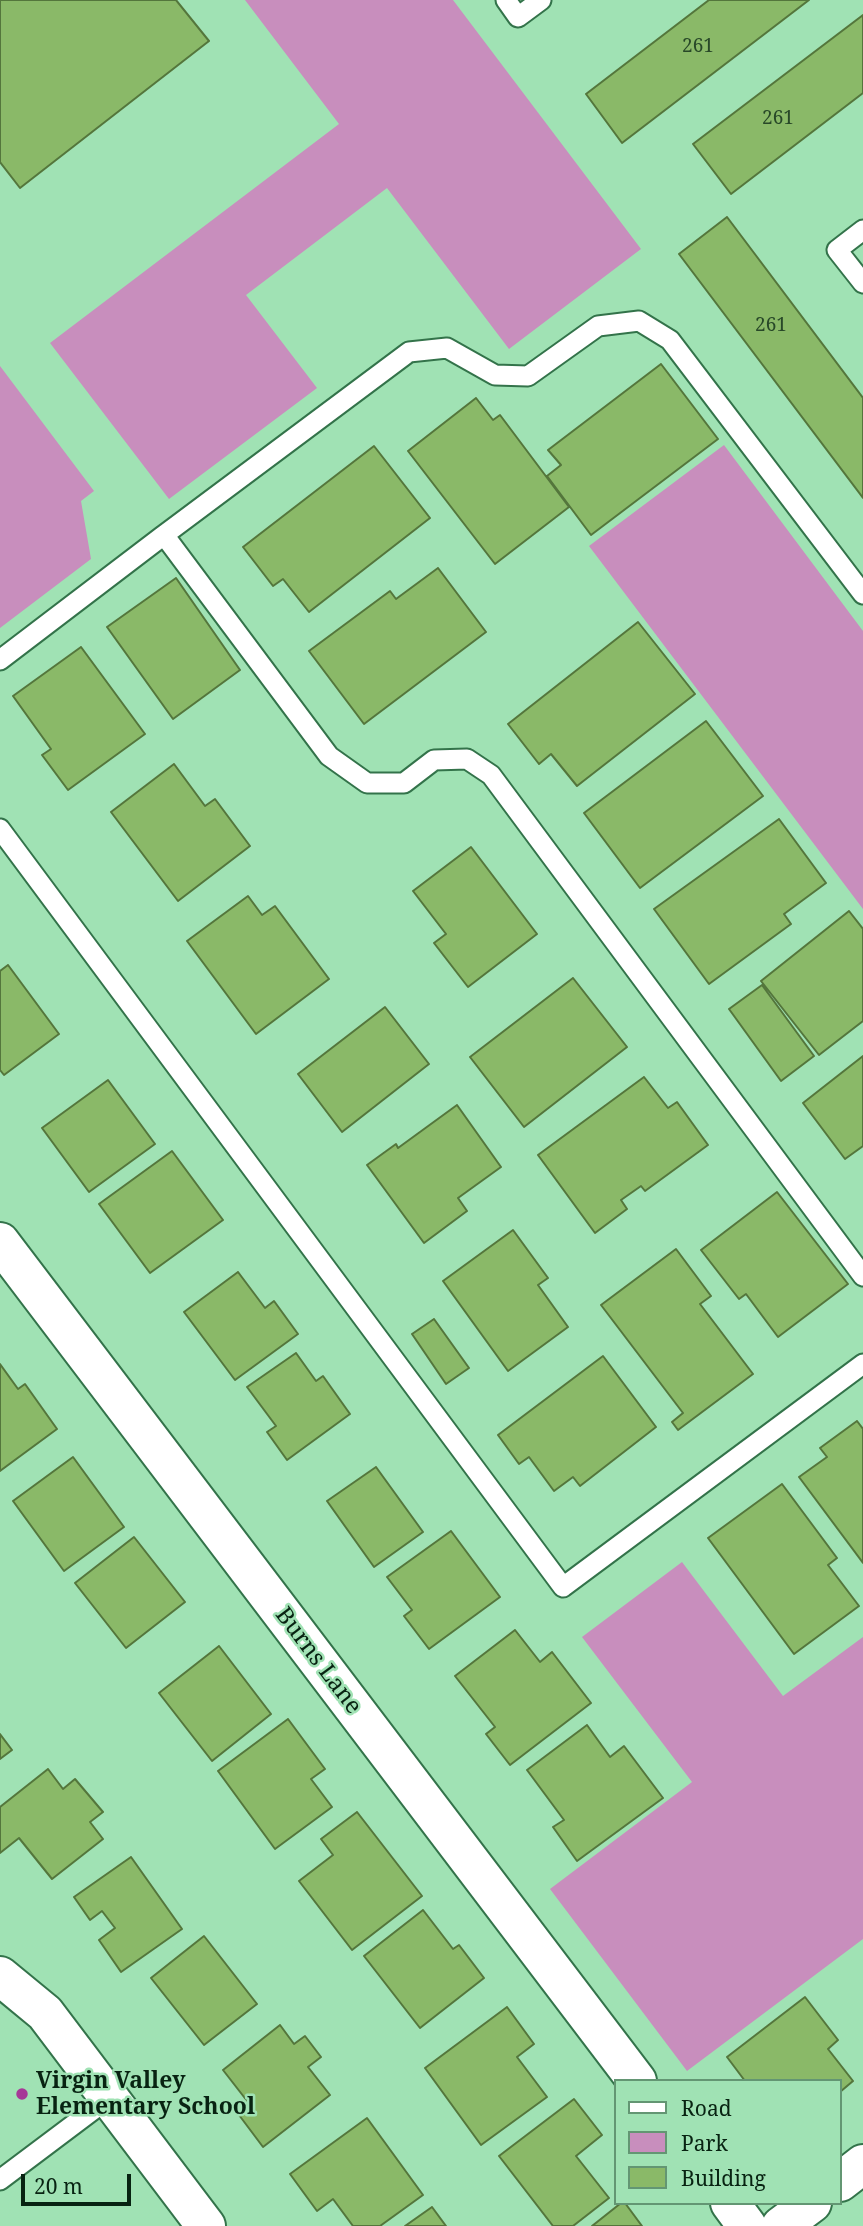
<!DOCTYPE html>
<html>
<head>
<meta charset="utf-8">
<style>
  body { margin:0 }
  #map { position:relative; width:863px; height:2226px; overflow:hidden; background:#a0e2b4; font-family:"Noto Serif",serif }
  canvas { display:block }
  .legend { position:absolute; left:614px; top:2079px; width:228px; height:126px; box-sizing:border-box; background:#a0e2b4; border:2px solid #639673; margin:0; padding:9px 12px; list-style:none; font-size:21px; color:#082312 }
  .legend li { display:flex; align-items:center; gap:14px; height:35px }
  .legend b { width:35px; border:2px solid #639673 }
  .scale { position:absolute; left:21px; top:2174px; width:110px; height:32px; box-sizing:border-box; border:4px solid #082312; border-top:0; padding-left:9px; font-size:21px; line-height:24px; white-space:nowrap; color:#082312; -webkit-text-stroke:5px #a0e2b4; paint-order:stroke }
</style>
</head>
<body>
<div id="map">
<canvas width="863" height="2226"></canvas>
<ul class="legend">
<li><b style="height:9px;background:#fff"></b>Road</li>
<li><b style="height:19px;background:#c88ebd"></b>Park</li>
<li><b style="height:19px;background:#8ab968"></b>Building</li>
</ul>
<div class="scale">20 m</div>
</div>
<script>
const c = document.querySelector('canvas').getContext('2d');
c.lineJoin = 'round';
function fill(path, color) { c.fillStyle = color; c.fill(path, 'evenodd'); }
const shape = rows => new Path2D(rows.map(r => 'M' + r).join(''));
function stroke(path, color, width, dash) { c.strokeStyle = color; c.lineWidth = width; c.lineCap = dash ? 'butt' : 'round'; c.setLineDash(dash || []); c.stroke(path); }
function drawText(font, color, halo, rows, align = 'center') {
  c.font = font + ' "Noto Serif",serif'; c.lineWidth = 5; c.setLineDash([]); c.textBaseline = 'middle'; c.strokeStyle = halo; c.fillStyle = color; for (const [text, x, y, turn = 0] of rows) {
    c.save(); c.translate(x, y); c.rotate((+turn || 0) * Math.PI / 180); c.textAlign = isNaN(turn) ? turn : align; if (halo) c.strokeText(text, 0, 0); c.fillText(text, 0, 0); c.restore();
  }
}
const green = shape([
  [245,0,453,0,641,249,509,349,387,188,246,295,317,388,169,499,50,343,339,124],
  [0,366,94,491,81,501,91,559,0,628],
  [724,445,863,631,863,909,589,546],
  [682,1562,783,1696,863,1637,863,1939,687,2071,550,1889,692,1782,582,1637]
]);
const building = shape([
  [0,0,176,0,209,41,20,188,0,162,0,0],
  [709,0,809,0,622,143,586,94,709,0],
  [863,15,863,93,731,194,693,144,863,15],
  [727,217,863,398,863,498,679,254,727,217],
  [661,364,718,439,591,535,547,476,561,465,548,450,661,364],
  [476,398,493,420,500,415,569,507,495,564,408,451,476,398],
  [374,446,430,518,309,612,283,579,273,586,243,547,374,446],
  [438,568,486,632,364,724,309,651,390,591,396,599,438,568],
  [176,578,240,670,173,719,107,627,176,578],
  [638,622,695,694,577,786,551,754,539,764,508,724,638,622],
  [81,647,145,734,68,790,42,755,51,749,13,696,81,647],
  [706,721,763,796,640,888,584,813,706,721],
  [174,764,205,806,215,799,250,846,178,901,111,812,174,764],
  [779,819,826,883,784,914,791,924,709,984,654,909,779,819],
  [471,847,537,934,468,987,434,943,446,934,413,891,471,847],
  [248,896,262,915,275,906,329,979,256,1034,187,941,248,896],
  [849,911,863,929,863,1021,819,1055,761,981,849,911],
  [8,965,59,1034,4,1075,0,1070,0,971,8,965],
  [573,978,627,1047,524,1127,470,1057,573,978],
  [762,985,814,1056,781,1081,729,1009,762,985],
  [385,1007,429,1064,342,1132,298,1074,385,1007],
  [863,1056,863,1146,845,1159,803,1103,863,1056],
  [644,1077,668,1108,677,1102,708,1145,645,1191,641,1186,621,1200,627,1209,595,1233,538,1155,644,1077],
  [108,1080,155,1144,89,1192,42,1128,108,1080],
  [457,1105,501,1167,458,1198,467,1211,424,1243,367,1165,396,1144,398,1148,457,1105],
  [172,1151,223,1220,150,1273,99,1204,172,1151],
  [777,1192,848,1284,778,1337,746,1294,739,1299,701,1250,777,1192],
  [513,1230,548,1278,538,1285,568,1327,508,1371,443,1281,513,1230],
  [676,1249,711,1296,700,1304,753,1374,678,1430,672,1422,683,1413,601,1305,676,1249],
  [238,1272,265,1308,274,1301,298,1334,235,1380,184,1312,238,1272],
  [434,1319,469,1368,446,1384,412,1334,434,1319],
  [296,1353,316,1381,323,1376,350,1414,287,1460,267,1432,276,1426,247,1387,296,1353],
  [603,1356,656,1427,580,1486,573,1477,554,1491,529,1457,519,1464,498,1435,603,1356],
  [0,1364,18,1389,25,1384,57,1429,0,1471,0,1364],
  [857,1421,863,1429,863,1563,799,1477,827,1457,820,1448,857,1421],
  [73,1457,124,1527,64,1571,13,1501,73,1457],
  [376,1467,423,1532,374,1567,327,1501,376,1467],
  [782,1484,837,1558,828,1565,859,1606,794,1654,708,1538,782,1484],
  [451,1531,500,1597,429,1649,404,1616,412,1610,387,1577,451,1531],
  [134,1537,185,1602,126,1648,75,1583,134,1537],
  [515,1630,540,1662,552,1652,591,1703,510,1765,486,1734,495,1727,455,1676,515,1630],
  [219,1646,271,1714,212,1761,159,1693,219,1646],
  [288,1719,325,1769,311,1779,332,1807,275,1849,218,1771,288,1719],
  [587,1725,610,1757,624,1746,663,1798,577,1861,553,1827,564,1820,527,1770,587,1725],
  [0,1734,12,1750,0,1759,0,1734],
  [48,1769,63,1789,75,1779,103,1812,90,1822,103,1839,52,1879,19,1838,0,1853,0,1807,48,1769],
  [357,1812,422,1896,352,1950,299,1881,333,1855,321,1839,357,1812],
  [131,1857,182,1929,121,1972,99,1940,115,1928,102,1911,90,1920,74,1897,131,1857],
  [423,1910,453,1949,459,1945,484,1978,420,2028,364,1956,423,1910],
  [204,1936,257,2004,204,2045,151,1978,204,1936],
  [805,1997,838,2040,828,2049,853,2081,840,2092,840,2081,745,2081,727,2057,805,1997],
  [507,2007,534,2044,517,2057,547,2097,481,2145,425,2068,507,2007],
  [280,2025,294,2044,305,2036,321,2057,308,2067,330,2095,263,2147,239,2115,251,2106,223,2070,280,2025],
  [574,2099,602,2135,576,2156,609,2198,573,2226,553,2226,499,2156,574,2099],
  [367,2118,423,2195,380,2226,353,2226,333,2199,317,2211,290,2174,367,2118],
  [621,2203,625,2203,642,2226,592,2226,621,2203],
  [432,2207,446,2226,405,2226,432,2207]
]);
const lane = shape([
  [506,0,518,17,541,0],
  [863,230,837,250,863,283],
  [164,535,409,352,447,348,495,375,528,376,598,326,639,321,670,340,863,594],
  [0,660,164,535,329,756,367,783,404,783,434,760,467,759,491,775,863,1276],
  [0,829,563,1587,863,1364],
  [0,2180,109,2098]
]);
const street = shape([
  [0,1242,637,2081],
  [0,1976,45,2013,206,2226],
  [840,2182,863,2164],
  [730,2203,747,2226],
  [781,2226,812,2203]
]);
const markers = [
  [22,2094,7,"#a63897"]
];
const numberNames = [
  ["261",698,47],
  ["261",778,119],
  ["261",771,326]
];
const streetNames = [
  ["Burns Lane",318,1661,53]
];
const poiNames = [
  ["Virgin Valley",36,2081],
  ["Elementary School",36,2107]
];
fill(green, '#c88ebd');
fill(building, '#8ab968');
stroke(building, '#54763c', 2);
stroke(lane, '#33734a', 23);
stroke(street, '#33734a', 42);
stroke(lane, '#fff', 19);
stroke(street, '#fff', 38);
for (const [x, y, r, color] of markers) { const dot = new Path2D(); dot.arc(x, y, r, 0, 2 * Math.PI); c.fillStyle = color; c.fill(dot); stroke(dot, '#a0e2b4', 2.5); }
drawText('19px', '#284828', null, numberNames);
drawText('23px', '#082312', '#a0e2b4', streetNames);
drawText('bold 23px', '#082312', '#a0e2b4', poiNames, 'left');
</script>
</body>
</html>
